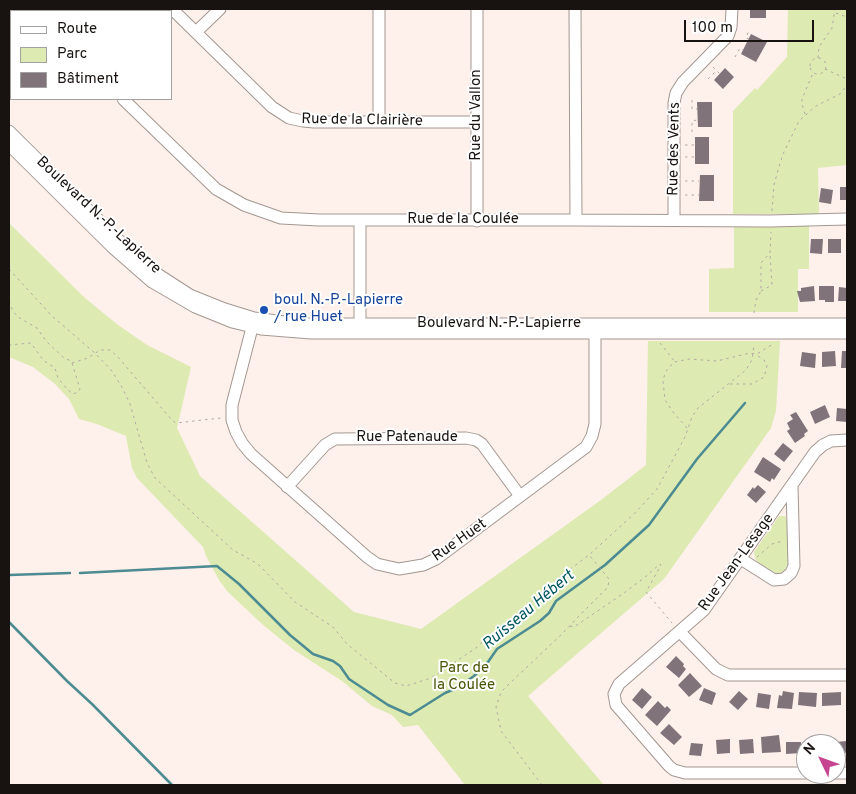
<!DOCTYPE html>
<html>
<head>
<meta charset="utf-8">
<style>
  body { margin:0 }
  #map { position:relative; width:856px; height:794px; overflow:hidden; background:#fef0ea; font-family:Overpass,sans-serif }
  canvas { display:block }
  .frame { position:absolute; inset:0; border:10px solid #181311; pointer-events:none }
  .legend { position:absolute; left:10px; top:10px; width:162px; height:90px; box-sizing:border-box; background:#fff; border:1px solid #a3a1a0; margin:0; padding:6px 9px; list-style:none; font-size:15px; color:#181311 }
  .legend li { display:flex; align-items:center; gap:10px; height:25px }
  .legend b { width:25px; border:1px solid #a3a1a0 }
  .north { position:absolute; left:796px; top:734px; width:50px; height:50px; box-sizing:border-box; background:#fff; border:1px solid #a3a1a0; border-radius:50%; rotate:312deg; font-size:14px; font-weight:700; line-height:20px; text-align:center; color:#181311 }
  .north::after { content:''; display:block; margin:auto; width:18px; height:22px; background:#c64590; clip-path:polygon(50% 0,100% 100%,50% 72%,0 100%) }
  .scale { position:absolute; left:684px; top:20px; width:130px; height:22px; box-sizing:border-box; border:2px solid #181311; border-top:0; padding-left:6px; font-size:15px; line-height:18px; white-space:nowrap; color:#181311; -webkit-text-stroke:4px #fff; paint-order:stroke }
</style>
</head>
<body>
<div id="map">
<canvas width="856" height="794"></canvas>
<div class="frame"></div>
<ul class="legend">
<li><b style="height:6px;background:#fff"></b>Route</li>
<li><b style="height:14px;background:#ddeab2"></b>Parc</li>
<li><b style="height:14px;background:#80747a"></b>Bâtiment</li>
</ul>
<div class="north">N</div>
<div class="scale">100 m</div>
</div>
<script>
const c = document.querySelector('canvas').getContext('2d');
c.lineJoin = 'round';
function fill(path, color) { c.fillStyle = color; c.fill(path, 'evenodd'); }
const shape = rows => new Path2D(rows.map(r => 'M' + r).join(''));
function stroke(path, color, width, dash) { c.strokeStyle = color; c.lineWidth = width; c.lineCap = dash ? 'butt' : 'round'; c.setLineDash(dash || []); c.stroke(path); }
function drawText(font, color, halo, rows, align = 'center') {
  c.font = font + ' Overpass,sans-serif'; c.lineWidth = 4; c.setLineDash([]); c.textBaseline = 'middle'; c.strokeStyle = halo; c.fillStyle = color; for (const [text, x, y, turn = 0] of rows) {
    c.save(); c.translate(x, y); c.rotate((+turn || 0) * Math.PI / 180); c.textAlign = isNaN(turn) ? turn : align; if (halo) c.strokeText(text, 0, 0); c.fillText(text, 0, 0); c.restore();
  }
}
const green = shape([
  [788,9,847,9,847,165,818,168,819,214,733,214,733,111,755,88,757,90,787,57],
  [9,223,85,298,118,325,147,345,191,367,177,428,200,476,354,612,421,629,601,500,646,465,648,341,780,341,776,411,771,428,664,579,528,696,604,785,465,785,418,725,403,727,392,715,372,706,342,681,294,650,262,624,228,592,219,580,206,556,203,547,137,478,132,468,126,436,97,424,79,419,69,399,55,384,33,367,9,357],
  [809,226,809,269,798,269,798,312,709,312,709,269,734,268,734,227],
  [779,516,785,516,787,521,788,563,784,572,777,574,758,563,755,558,754,552]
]);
const stream = shape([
  [80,573,217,566,239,584,290,635,313,654,333,661,340,666,349,679,388,705,410,715,445,693,457,688,474,676,488,662,497,649,540,621,549,613,556,601,605,565,649,525,697,459,745,403],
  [9,575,70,573],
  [9,622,67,681,92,704,172,785]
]);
const building = shape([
  [750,9,766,9,766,18,750,18],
  [751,34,767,42,756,62,741,54],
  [725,68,734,77,723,89,714,80],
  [697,102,712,102,712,127,698,127],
  [695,137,709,137,709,164,695,164],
  [700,175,714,175,714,201,699,201],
  [840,187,847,187,847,200,840,200],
  [821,188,833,190,831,204,819,202],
  [811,239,823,239,822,254,810,253],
  [828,239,841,239,841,253,828,253],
  [814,286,815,301,800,302,797,291,801,291,801,288],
  [819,286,834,286,834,302,825,302,825,300,819,300],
  [839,287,847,288,847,301,838,301],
  [835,351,836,366,822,367,822,352],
  [842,351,847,351,847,368,841,368],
  [802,352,816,354,815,368,800,366],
  [825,405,830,417,815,424,810,412],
  [837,408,847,409,847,422,836,421],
  [796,412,808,431,804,434,805,436,795,443,787,431,790,429,787,423,793,419,790,415],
  [783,443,793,451,784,462,774,454],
  [763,457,781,469,774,480,772,478,770,482,754,472],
  [758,485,766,492,756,503,747,495,753,487,754,489],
  [676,656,684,664,683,666,686,669,679,678,666,667],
  [690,673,702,686,689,697,678,685],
  [642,688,652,697,642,709,632,700],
  [704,688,716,693,712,705,699,700],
  [739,691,748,699,738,710,729,702],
  [783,691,794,693,792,709,777,708,779,695,782,696],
  [799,692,817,693,816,707,798,705],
  [841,692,841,705,822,706,822,693],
  [758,693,771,695,769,709,756,707],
  [658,701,665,708,667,706,671,710,657,726,645,715],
  [669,724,682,737,674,745,660,733],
  [779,735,781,752,762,753,761,737],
  [826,735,827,744,811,744,811,736],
  [730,739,730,753,717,754,716,740],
  [753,739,754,753,740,754,739,740],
  [847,741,847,753,836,751,835,742],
  [786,742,801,742,801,753,786,754],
  [691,743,703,744,701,756,689,755]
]);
const path = shape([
  [836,13,847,17],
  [749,39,746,38,749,30],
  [735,57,740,48,743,50],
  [818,58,819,47,832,28,835,9],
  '810 66a8 8 0 1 1 16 0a8 8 0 1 1-16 0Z',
  [713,67,720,74],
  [825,69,847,79],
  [708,79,716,71],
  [692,100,692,109,697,109],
  [805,114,802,104,802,99,813,73],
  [692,132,692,121,697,120],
  [685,145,695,145],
  [685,157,695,157],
  [685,181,699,181],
  [685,195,699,195],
  [772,211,774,185,778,170,783,154,799,121,816,106,840,94,847,85],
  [9,269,52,316,96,354,112,371,123,389,130,404,147,463,155,478,233,550,258,564,295,602,333,627,347,644,390,679,395,683,406,686,431,678,476,648,491,634,520,613,553,582,589,555,635,513,657,489,685,437,692,417,698,408,746,370,752,360,754,345],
  [761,291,772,285,770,254],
  [9,301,13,311,18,317,37,328,46,341,64,358,69,360,72,363,80,389,78,392,73,394,67,389,58,378,55,368,43,360,31,343,9,345],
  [754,313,756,300,761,291,761,263,770,253,771,232],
  [660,343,675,362],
  [72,363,88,358,100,350,110,350,117,356,171,419,176,423,221,418],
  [730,384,752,384,764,377,767,366,764,360,755,354],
  [687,428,673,412,665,400,663,381,665,373,669,367,675,362,689,359,717,361,750,353,757,354,773,344],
  [757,557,772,544,783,541],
  [570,626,574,627,624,593,644,578,660,564,661,565,646,592,672,623],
  [542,785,501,731,496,707,501,692,507,686,563,633,576,619,608,587,609,579,590,556]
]);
const minor = shape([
  [172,9,272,107,289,118,303,121,314,122,476,122],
  [379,9,379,122],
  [575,9,576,220],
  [75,11,77,9],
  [196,32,220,9],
  [9,79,11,76],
  [123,99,216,189,244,205,281,218,319,220,576,220,771,221,847,219],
  [9,131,137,258,153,271,190,295,225,309,254,318,300,324,847,324],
  [9,145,112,247,152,282,195,307,232,322,261,329,311,333,847,333],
  [674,220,674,103,676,93,683,82,728,36,731,27,732,9],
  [477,221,477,9],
  [254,320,232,405,232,420,236,432,242,443,251,454,367,557,377,564,399,569,423,565,436,559,586,447,592,436,595,424,595,325],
  [360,331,360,220],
  [287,487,325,445,335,439,466,438,476,440,482,444,520,496],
  [741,559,774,580,784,579,791,573,794,566,792,486],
  [680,632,716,669,728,675,847,675],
  [806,773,685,773,674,770,669,766,616,705,614,694,619,684,704,610,815,452,823,445,831,441,847,440],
  [836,773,847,773]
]);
const markers = [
  [264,310,5,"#1a4fb4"]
];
const streetNames = [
  ["Rue du Vallon",477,115,-90],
  ["Rue de la Clairière",362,121,1],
  ["Rue des Vents",675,149,-89],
  ["Boulevard N.-P.-Lapierre",98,216,43],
  ["Rue de la Coulée",463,220],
  ["Boulevard N.-P.-Lapierre",499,324],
  ["Rue Patenaude",407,438],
  ["Rue Huet",460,541,-35],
  ["Rue Jean-Lesage",737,563,-54]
];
const transitNames = [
  ["boul. N.-P.-Lapierre",274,301],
  ["/ rue Huet",274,318]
];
const parkNames = [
  ["Parc de",464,669],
  ["la Coulée",464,686]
];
const waterNames = [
  ["Ruisseau Hébert",529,611,-40]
];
fill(green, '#ddeab2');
stroke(stream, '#4c8b92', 2.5);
fill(building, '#80747a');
stroke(minor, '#a49791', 13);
stroke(path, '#b3a8a3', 1, [2.5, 4]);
stroke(minor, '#fff', 11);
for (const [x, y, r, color] of markers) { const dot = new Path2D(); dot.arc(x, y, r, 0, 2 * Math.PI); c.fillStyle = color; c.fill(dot); stroke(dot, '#fff', 2); }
drawText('15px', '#181311', '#fff', streetNames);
drawText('15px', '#164399', '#fff', transitNames, 'left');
drawText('15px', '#485305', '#fff', parkNames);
drawText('italic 16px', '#00575f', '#fff', waterNames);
</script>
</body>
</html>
